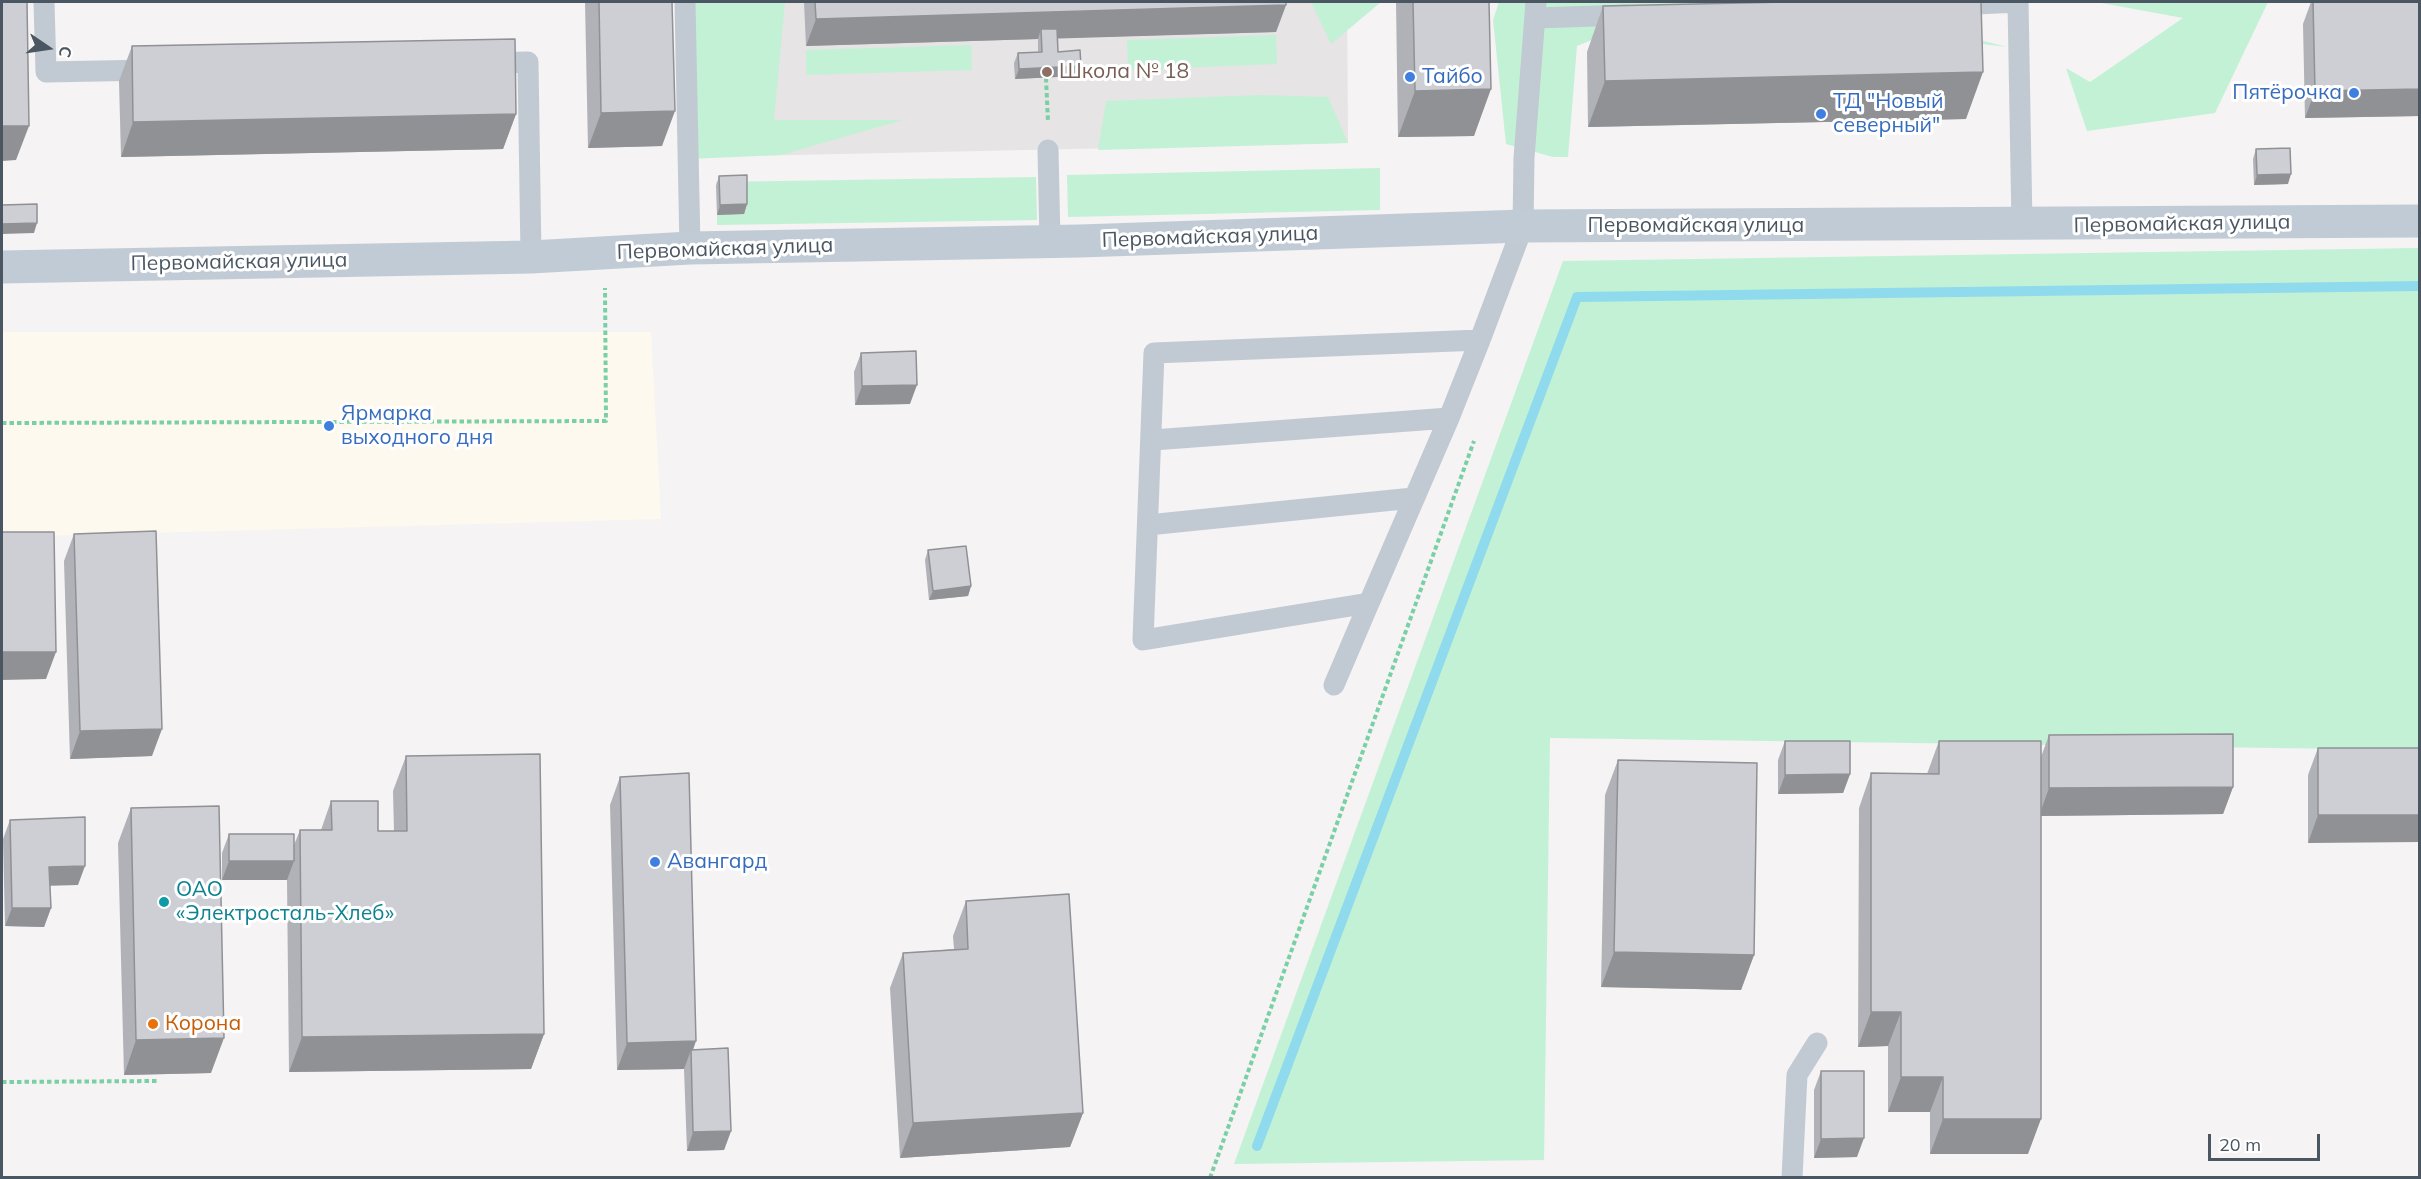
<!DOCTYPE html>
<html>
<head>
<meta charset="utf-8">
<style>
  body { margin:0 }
  #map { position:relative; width:2421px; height:1179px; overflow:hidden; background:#f5f3f3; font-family:Mulish,sans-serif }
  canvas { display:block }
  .frame { position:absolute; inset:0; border:3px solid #4a5661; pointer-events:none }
  .north { position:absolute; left:18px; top:18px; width:60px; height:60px; -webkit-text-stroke:4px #fff; paint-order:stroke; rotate:103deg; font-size:16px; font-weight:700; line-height:24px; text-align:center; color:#4a5661 }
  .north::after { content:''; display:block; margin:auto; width:21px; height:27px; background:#4a5661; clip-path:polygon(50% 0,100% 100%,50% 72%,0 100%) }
  .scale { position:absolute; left:2208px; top:1134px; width:112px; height:27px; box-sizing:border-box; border:3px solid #4a5661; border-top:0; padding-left:8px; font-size:18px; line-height:21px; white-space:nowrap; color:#4a5661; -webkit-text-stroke:4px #fff; paint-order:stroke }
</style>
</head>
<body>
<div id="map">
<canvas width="2421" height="1179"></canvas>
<div class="frame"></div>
<div class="north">С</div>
<div class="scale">20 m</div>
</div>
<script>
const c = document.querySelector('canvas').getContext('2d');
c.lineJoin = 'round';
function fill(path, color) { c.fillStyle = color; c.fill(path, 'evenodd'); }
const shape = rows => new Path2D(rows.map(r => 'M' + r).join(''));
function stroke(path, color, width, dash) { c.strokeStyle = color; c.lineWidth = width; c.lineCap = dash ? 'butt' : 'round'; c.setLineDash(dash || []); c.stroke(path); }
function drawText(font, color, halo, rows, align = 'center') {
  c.font = font + ' Mulish,sans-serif'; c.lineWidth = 6; c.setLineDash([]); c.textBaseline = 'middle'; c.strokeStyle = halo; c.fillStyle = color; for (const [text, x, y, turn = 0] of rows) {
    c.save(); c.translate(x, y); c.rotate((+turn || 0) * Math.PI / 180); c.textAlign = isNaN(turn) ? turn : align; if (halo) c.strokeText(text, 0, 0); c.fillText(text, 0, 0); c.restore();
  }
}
const commercial = shape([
  [2,332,651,332,661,519,2,537]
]);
const education = shape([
  [745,2,1347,2,1348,143,748,156]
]);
const green = shape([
  [681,2,785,2,774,120,903,120,781,155,689,159],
  [1311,2,1381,2,1331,44],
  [1499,2,1875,2,1879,14,2007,47,1673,6,1577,46,1568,157,1553,157,1506,144,1493,20],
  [2096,2,2268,2,2215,113,2087,131,2066,68,2090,82,2183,18],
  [1276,35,1277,64,1128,70,1127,40],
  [971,45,972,70,806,75,806,50],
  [1260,95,1328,97,1348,143,1098,150,1106,101],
  [1380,168,1380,210,1068,217,1067,175],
  [1036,177,1037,220,717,225,717,215,744,214,716,186,716,182],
  [2419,248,2419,750,1550,738,1544,1160,1234,1164,1563,261]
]);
const stream = shape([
  [1257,1146,1577,297,2420,286]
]);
const path = shape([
  [1046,78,1048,122],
  [2,423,606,421,605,288],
  [2,1082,159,1081],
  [1210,1178,1474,441]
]);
const lane = shape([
  [44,2,46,72,152,70],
  [685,2,690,248],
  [1955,5,2018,2,2022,225],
  [1536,18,1627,15],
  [486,63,528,62,531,257],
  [1048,150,1050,241],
  [1480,340,1154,353,1143,640,1369,603,1449,418,1480,340,1523,226,1524,158,1536,2],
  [1153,440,1449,418],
  [1148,525,1413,498],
  [1334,685,1369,603],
  [1792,1178,1797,1075,1817,1043]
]);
const secondary = shape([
  [2,267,531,257,690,248,1080,241,1523,226,2420,221]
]);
const wall = shape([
  [585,2,672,2,662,146,588,148],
  [804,2,1286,2,1286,5,1276,32,1057,38,1058,52,1081,66,1077,76,1015,79,1014,63,1018,53,1038,52,1038,39,806,46],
  [1396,2,1489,2,1474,136,1398,137],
  [2311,2,2420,2,2420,116,2305,118,2303,24],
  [1603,6,1966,119,1588,127,1587,52],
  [132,46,516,114,503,149,121,157,119,81],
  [2256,149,2288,184,2254,185,2253,159],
  [719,176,747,204,744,214,717,215,716,186],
  [861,353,910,404,855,405,854,372],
  [74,534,152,756,70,759,64,561],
  [928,550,971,586,968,596,929,600,925,560],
  [2049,735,2233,787,2223,814,2041,816,2028,1154,1930,1154,1930,1112,1888,1112,1888,1046,1858,1047,1859,808,1871,773,1927,774,1939,741,2041,757],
  [1785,741,1850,774,1843,793,1778,794,1778,760],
  [2318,748,2420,748,2308,843,2308,775],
  [406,756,544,1034,531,1069,289,1072,287,880,222,880,222,853,229,834,294,845,300,830,321,830,331,801,378,831,394,831,393,791],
  [1618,760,1754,955,1741,990,1601,987,1605,795],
  [620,777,693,1050,731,1131,724,1150,687,1151,684,1069,617,1070,610,805],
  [131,808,211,1073,124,1075,118,843],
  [10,820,78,885,50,885,51,908,44,927,5,926,3,839],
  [966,901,1083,1113,1070,1147,900,1158,890,988,903,953,954,949,953,936],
  [1821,1071,1857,1157,1814,1158,1814,1090]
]);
const shadedWall = shape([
  [1286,5,1276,32,1042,39,1041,29,1038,39,806,46,816,19],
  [1081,66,1077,76,1015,79,1019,69],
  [1983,72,1966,119,1588,127,1605,81],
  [1491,89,1474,136,1398,137,1415,91],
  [2420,89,2420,116,2305,118,2315,91],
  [675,111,662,146,588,148,601,113],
  [516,114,503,149,121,157,133,122],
  [2,126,29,126,16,160,2,161],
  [2291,174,2288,184,2254,185,2257,175],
  [747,204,744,214,717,215,720,205],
  [37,223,34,233,2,234,2,224],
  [917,385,910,404,855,405,862,386],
  [971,586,968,596,929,600,933,591],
  [2,652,56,652,46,679,2,680],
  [162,729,152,756,70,759,80,731],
  [1850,774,1843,793,1778,794,1785,775],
  [2233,787,2223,814,2039,816,2049,788],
  [2318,815,2420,815,2420,842,2308,843],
  [229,861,294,861,287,880,222,880],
  [85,866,78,885,42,886,49,867],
  [12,908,51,908,44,927,5,926],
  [1614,952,1754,955,1741,990,1601,987],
  [1871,1012,1901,1012,1888,1046,1858,1047],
  [544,1034,531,1069,289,1072,302,1037],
  [224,1038,211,1073,124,1075,136,1040],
  [696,1041,691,1056,691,1050,684,1069,617,1070,627,1043],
  [1901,1077,1943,1077,1930,1112,1888,1112],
  [1083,1113,1070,1147,900,1158,913,1123],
  [1943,1119,2041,1119,2028,1154,1930,1154],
  [731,1131,724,1150,687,1151,693,1132],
  [1864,1138,1857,1157,1814,1158,1821,1139]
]);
const building = shape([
  [2,2,27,2,29,126,2,126,2,2],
  [599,2,672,2,675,111,601,113,599,2],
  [815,2,1286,2,1286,5,816,19,815,2],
  [1413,2,1489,2,1491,89,1415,91,1413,2],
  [1787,2,1981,2,1983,72,1605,81,1603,6,1787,2],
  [2313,2,2420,2,2420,89,2315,91,2313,2],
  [1041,29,1057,29,1058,52,1080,50,1081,66,1019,69,1018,53,1042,52,1041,29],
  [515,39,516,114,133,122,132,46,515,39],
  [2290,148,2291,174,2257,175,2256,149,2290,148],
  [747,175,747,204,720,205,719,176,747,175],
  [37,204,37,223,2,224,2,205,37,204],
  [916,351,917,385,862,386,861,353,916,351],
  [156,531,162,729,80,731,74,534,156,531],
  [2,532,54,532,56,652,2,652,2,532],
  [966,546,971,586,933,591,928,550,966,546],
  [2233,734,2233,787,2049,788,2049,735,2233,734],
  [1785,741,1850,741,1850,774,1785,775,1785,741],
  [1939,741,2041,741,2041,1119,1943,1119,1943,1077,1901,1077,1901,1012,1871,1012,1871,773,1939,774,1939,741],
  [2318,748,2420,748,2420,815,2318,815,2318,748],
  [540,754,544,1034,302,1037,300,830,332,830,331,801,378,801,378,831,407,831,406,756,540,754],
  [1618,760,1757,763,1754,955,1614,952,1618,760],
  [689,773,696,1041,627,1043,620,777,689,773],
  [219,806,224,1038,136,1040,131,808,219,806],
  [85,817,85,866,49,867,51,908,12,908,10,820,85,817],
  [229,834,294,834,294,861,229,861,229,834],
  [1069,894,1083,1113,913,1123,903,953,968,949,966,901,1069,894],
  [728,1048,731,1131,693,1132,691,1050,728,1048],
  [1821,1071,1864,1071,1864,1138,1821,1139,1821,1071]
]);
const markers = [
  [1047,72,6,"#8d6e63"],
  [1410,77,6,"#3f7fe0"],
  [2354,93,6,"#3f7fe0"],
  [1821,114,6,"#3f7fe0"],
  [329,426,6,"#3f7fe0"],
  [655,862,6,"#3f7fe0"],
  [164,902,6,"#0f9aa8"],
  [153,1024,6,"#e8710a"]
];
const educationNames = [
  ["Школа № 18",1059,72]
];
const shopNames = [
  ["Тайбо",1422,77],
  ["Пятёрочка",2342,93,"right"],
  ["ТД \"Новый",1833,102],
  ["северный\"",1833,126],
  ["Ярмарка",341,414],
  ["выходного дня",341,438],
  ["Авангард",667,862]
];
const streetNames = [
  ["Первомайская улица",2182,224,-1],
  ["Первомайская улица",1696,226],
  ["Первомайская улица",1210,237,-2],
  ["Первомайская улица",725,249,-2],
  ["Первомайская улица",239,262,-1]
];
const cultureNames = [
  ["ОАО",176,890],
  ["«Электросталь-Хлеб»",176,914]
];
const foodNames = [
  ["Корона",165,1024]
];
fill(commercial, '#fdf9ef');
fill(education, '#e6e4e5');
fill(green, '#c3f1d5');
stroke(stream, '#90daee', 10);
stroke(path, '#7ad0a6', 4, [4.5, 3]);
stroke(lane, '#c1cad2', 21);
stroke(secondary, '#c1cbd6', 33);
fill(wall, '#b0b2b7');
fill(shadedWall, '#909195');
fill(building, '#cdcfd5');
stroke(building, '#909195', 1.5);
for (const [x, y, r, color] of markers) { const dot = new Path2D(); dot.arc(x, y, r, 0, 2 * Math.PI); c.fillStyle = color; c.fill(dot); stroke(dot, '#fff', 2); }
drawText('21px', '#785e54', '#fff', educationNames, 'left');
drawText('21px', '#366cbe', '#fff', shopNames, 'left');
drawText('21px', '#4a5661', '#fff', streetNames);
drawText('21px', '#0d838f', '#fff', cultureNames, 'left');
drawText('21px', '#c56008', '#fff', foodNames, 'left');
</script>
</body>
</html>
